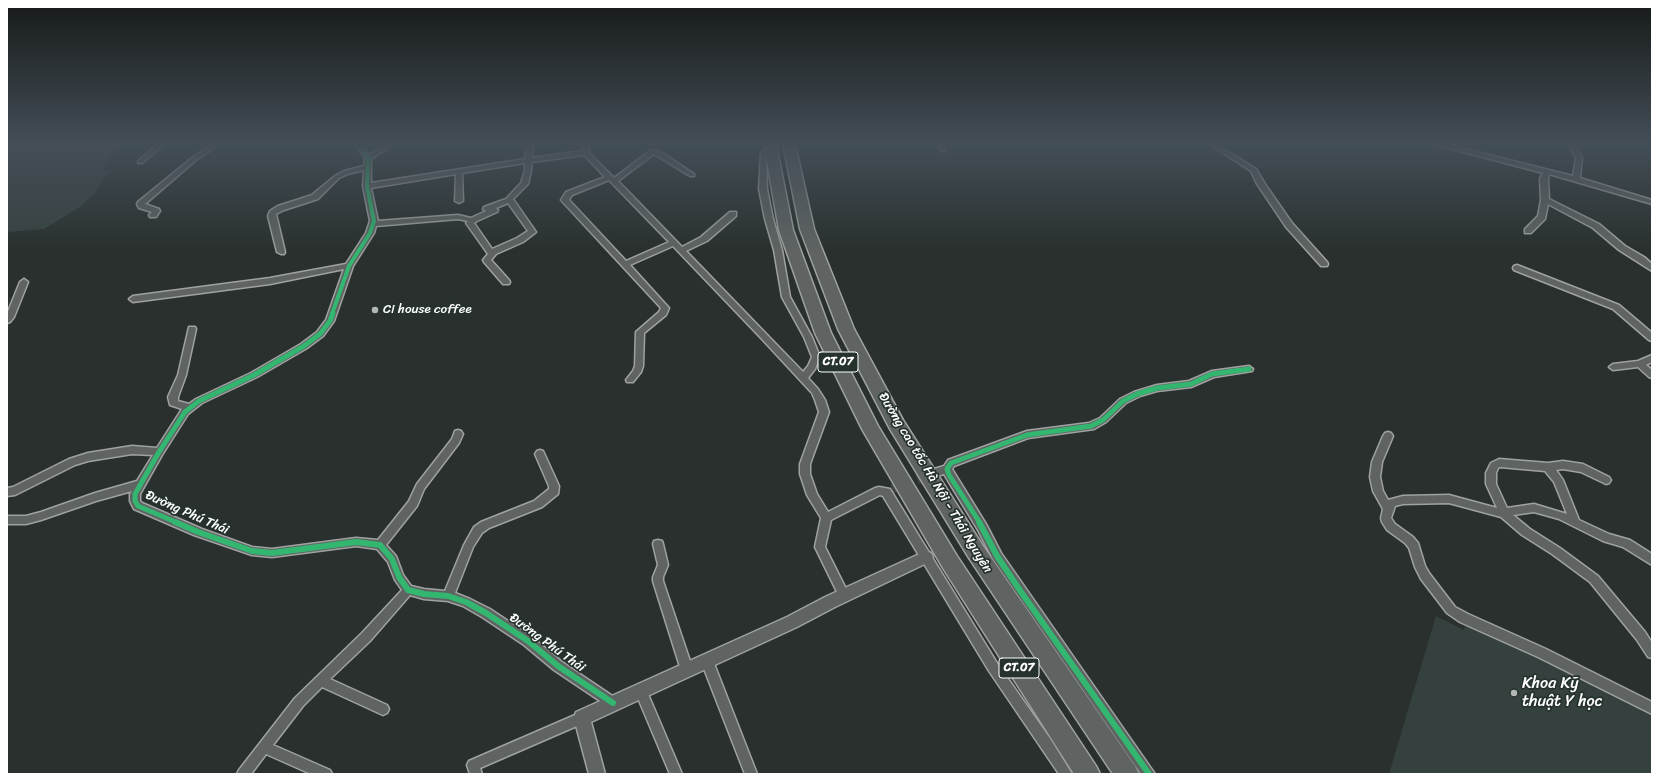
<!DOCTYPE html>
<html>
<head>
<meta charset="utf-8">
<style>
  body { margin:0 }
  #map { position:relative; width:1659px; height:781px; overflow:hidden; background:#29302d; font-family:Sriracha,sans-serif }
  canvas { display:block }
  .frame { position:absolute; inset:0; border:8px solid #fff; pointer-events:none }
</style>
</head>
<body>
<div id="map">
<canvas width="1659" height="781"></canvas>
<div class="frame"></div>
</div>
<script>
const c = document.querySelector('canvas').getContext('2d');
c.lineJoin = 'round';
function fill(path, color) { c.fillStyle = color; c.fill(path, 'evenodd'); }
const shape = rows => new Path2D(rows.map(r => 'M' + r).join(''));
function stroke(path, color, width, dash) { c.strokeStyle = color; c.lineWidth = width; c.lineCap = dash ? 'butt' : 'round'; c.setLineDash(dash || []); c.stroke(path); }
function drawText(font, color, halo, rows, align = 'center') {
  c.font = font + ' Sriracha,sans-serif'; c.lineWidth = 3.5; c.setLineDash([]); c.textBaseline = 'middle'; c.strokeStyle = halo; c.fillStyle = color; for (const [text, x, y, turn = 0] of rows) {
    c.save(); c.translate(x, y); c.rotate((+turn || 0) * Math.PI / 180); c.textAlign = isNaN(turn) ? turn : align; if (halo) c.strokeText(text, 0, 0); c.fillText(text, 0, 0); c.restore();
  }
}
const built = shape([
  [7,144,126,144,123,147,114,149,102,170,110,170,93,195,80,207,44,229,7,232],
  [1436,616,1464,630,1466,622,1652,712,1652,774,1389,774]
]);
const minorTunnel = shape([
  [892,489,930,475]
]);
const minor = shape([
  [157,144,164,144,142,163,138,163,138,161,157,144],
  [213,144,220,144,196,160,145,204,159,209,160,211,156,217,150,217,149,215,152,212,139,208,137,204,138,202,192,158,213,144],
  [355,144,361,144,369,155,387,144,394,144,371,159,371,183,525,159,527,144,533,144,532,158,582,151,582,144,588,144,589,153,614,178,651,150,661,152,694,174,694,176,690,176,654,154,618,181,682,247,701,237,730,212,736,212,736,216,707,241,686,251,803,372,808,366,812,357,804,337,782,297,774,250,765,219,759,189,761,153,764,151,766,152,767,189,773,219,782,250,790,297,812,337,820,357,815,369,808,378,818,389,825,400,829,412,810,464,810,474,817,494,828,512,875,488,879,487,890,489,997,663,1051,740,1072,774,1059,774,989,671,883,496,880,495,831,520,825,547,849,595,848,598,844,600,840,598,815,547,821,518,807,495,800,474,800,464,819,412,815,400,812,393,761,338,673,246,630,265,669,308,666,315,644,333,643,366,641,372,633,382,627,382,626,380,633,371,635,366,636,332,659,312,661,308,561,200,566,192,605,177,584,155,532,162,531,171,528,184,513,199,536,232,523,242,496,254,491,260,509,280,510,282,509,284,503,284,484,262,483,260,488,254,466,223,468,221,458,219,376,226,374,233,353,266,334,321,323,336,307,348,257,377,202,403,188,414,162,455,140,494,140,501,142,503,202,529,252,547,272,549,356,538,378,540,409,501,417,484,452,439,455,431,458,430,461,431,463,434,459,443,424,489,417,506,386,545,396,556,403,575,411,586,424,589,445,591,464,545,474,527,481,522,534,501,549,489,549,486,535,454,537,451,540,450,543,451,559,486,558,494,542,507,489,528,482,533,473,547,455,593,470,599,490,609,532,637,562,662,617,699,619,703,617,707,613,709,609,707,554,670,524,645,482,617,463,606,448,601,424,599,410,595,370,641,330,679,387,705,389,709,387,713,383,715,322,687,303,706,273,745,330,770,332,774,311,774,266,754,251,774,237,774,239,770,295,698,362,633,402,590,395,580,388,562,377,549,356,546,272,557,252,555,194,535,134,509,130,501,130,494,132,491,96,501,41,520,26,524,7,524,7,516,26,516,41,512,95,493,137,481,153,455,132,454,88,461,75,465,15,495,7,496,7,488,13,487,69,459,88,453,132,446,157,448,182,409,170,405,168,397,178,375,189,327,195,327,196,329,186,375,178,397,178,401,189,404,196,399,251,373,301,344,317,332,326,320,344,269,270,284,133,302,129,299,133,296,270,278,346,264,366,233,370,221,363,186,364,170,348,174,339,178,318,199,284,210,276,214,285,252,284,254,281,254,277,252,268,216,270,211,278,206,312,195,335,176,344,171,364,166,365,158,355,144],
  [525,163,525,171,521,183,506,199,484,207,483,209,486,211,471,218,458,215,378,221,371,188,456,174,455,201,459,203,463,201,462,173,525,163],
  [609,180,669,242,626,261,569,200,572,195,609,180],
  [508,203,528,231,517,238,492,249,474,223,477,221,497,212,498,210,496,208,508,203],
  [936,144,942,144,946,150,945,151,941,151,936,144],
  [1209,144,1216,144,1256,169,1265,184,1292,223,1327,262,1328,264,1327,266,1321,266,1286,227,1257,184,1251,171,1209,144],
  [1435,144,1445,144,1573,176,1576,158,1569,145,1570,144,1581,144,1580,145,1576,146,1582,158,1580,178,1652,200,1652,204,1549,174,1548,179,1549,199,1599,224,1625,246,1644,257,1652,264,1652,271,1619,250,1593,228,1548,204,1545,219,1531,233,1525,233,1525,229,1538,216,1541,200,1540,179,1543,173,1436,145,1435,144],
  [1517,265,1619,305,1652,333,1652,341,1649,340,1613,309,1514,270,1513,268,1514,266,1517,265],
  [24,279,28,282,14,317,10,322,7,323,7,314,20,282,24,279],
  [1652,355,1652,362,1646,365,1652,370,1652,378,1649,377,1638,367,1613,370,1609,367,1613,364,1638,361,1652,355],
  [1249,366,1253,369,1252,371,1214,377,1191,387,1157,391,1140,396,1126,403,1106,422,1094,429,1028,438,954,466,952,469,986,524,1001,553,1155,774,1141,774,993,559,978,530,944,474,937,476,934,475,932,472,934,469,944,466,948,460,1027,431,1089,423,1100,418,1120,399,1134,392,1157,385,1189,381,1212,371,1249,366],
  [1388,432,1391,433,1393,436,1382,462,1380,477,1383,491,1388,500,1403,496,1449,495,1497,508,1486,484,1486,473,1491,463,1499,459,1548,463,1563,461,1583,464,1609,477,1611,480,1609,483,1606,484,1581,472,1563,469,1556,470,1563,480,1579,520,1609,534,1630,540,1652,554,1652,565,1623,547,1603,541,1559,519,1534,512,1513,515,1530,529,1560,548,1598,576,1645,632,1652,643,1652,658,1648,657,1637,640,1590,582,1552,554,1522,535,1501,517,1449,503,1403,504,1395,506,1391,518,1395,524,1413,537,1418,543,1425,566,1429,573,1455,607,1468,614,1546,649,1652,702,1652,714,1538,657,1460,622,1447,613,1421,579,1415,567,1409,548,1405,543,1387,530,1382,522,1381,518,1383,509,1373,491,1370,477,1372,462,1383,436,1385,433,1388,432],
  [1500,467,1545,471,1554,482,1567,514,1534,504,1507,508,1496,484,1496,473,1498,468,1500,467],
  [658,540,662,541,663,544,668,565,663,577,663,581,693,670,691,674,687,675,683,674,681,670,653,581,653,577,658,565,653,544,654,541,658,540],
  [707,656,711,657,713,661,757,774,745,774,701,661,703,657,707,656],
  [641,685,645,687,682,774,670,774,635,691,637,687,641,685],
  [582,712,586,714,588,718,586,722,480,768,482,774,470,774,467,765,469,761,582,712]
]);
const tertiary = shape([
  [926,551,931,553,933,557,931,561,835,607,797,627,591,722,605,774,589,774,574,718,576,712,787,617,825,597,926,551]
]);
const motorway = shape([
  [764,144,776,144,793,230,831,333,878,426,957,556,1096,766,1100,774,1074,774,943,568,862,429,815,333,779,230,764,144],
  [783,144,795,144,814,229,854,329,903,420,983,546,1135,766,1139,774,1113,774,969,558,890,429,838,329,800,229,783,144]
]);
const cyclewayFar2 = shape([
  [332,314,349,266,370,233,374,221,367,186,368,158,358,144]
]);
const cyclewayFar1 = shape([
  [178,523,138,506,135,501,135,494,159,452,185,412,199,401,254,375,304,346,320,334,330,321,333,313],
  [980,523,949,475,947,469,951,463,1027,435,1091,426,1103,420,1123,401,1137,394,1157,388,1191,384,1212,374,1249,369]
]);
const cycleway = shape([
  [175,522,198,532,252,551,272,553,356,542,380,545,392,559,399,577,408,590,424,594,448,596,466,602,486,613,528,641,558,666,613,703],
  [979,522,997,556,1021,592,1149,774]
]);
const markers = [
  [375,310,4,"#b4b7b6"],
  [1514,693,4,"#b4b7b6"]
];
const shields = [
  [838,362,40],
  [1019,668,40]
];
const shieldNames = [
  ["CT.07",838,362],
  ["CT.07",1019,668]
];
const poiNames = [
  ["Ci house coffee",383,310]
];
const streetNames = [
  ["Đường cao tốc Hà Nội - Thái Nguyên",935,483,59],
  ["Đường Phú Thái",187,513,24],
  ["Đường Phú Thái",547,643,36]
];
const nearPoinames = [
  ["Khoa Kỹ",1522,684],
  ["thuật Y học",1522,702]
];
fill(built, '#35413f');
stroke(minorTunnel, '#3e4542', 9, [9, 4.5]);
stroke(minor, '#9fa2a0', 3);
stroke(tertiary, '#9fa2a0', 3);
stroke(motorway, '#9fa2a0', 3);
fill(minor, '#5f6362');
fill(tertiary, '#5f6362');
fill(motorway, '#5f6362');
stroke(cyclewayFar2, '#33b770', 4);
stroke(cyclewayFar1, '#33b770', 5);
stroke(cycleway, '#33b770', 6);
const sky = c.createLinearGradient(0, 0, 0, 253);
sky.addColorStop(0, '#171a19');
sky.addColorStop(0.57, '#434e57');
sky.addColorStop(1, '#434e5700');
c.fillStyle = sky;
c.fillRect(0, 0, 1659, 253);
for (const [x, y, r, color] of markers) { const dot = new Path2D(); dot.arc(x, y, r, 0, 2 * Math.PI); c.fillStyle = color; c.fill(dot); stroke(dot, '#26332d', 1.5); }
for (const [x, y, w] of shields) { const box = new Path2D(); box.roundRect(x - w / 2, y - 10, w, 20, 3); c.fillStyle = '#26332d'; c.fill(box); stroke(box, '#fff', 1); }
drawText('bold 12px', '#fff', null, shieldNames);
drawText('13px', '#fff', '#26332d', poiNames, 'left');
drawText('13px', '#fff', '#26332d', streetNames);
drawText('16px', '#fff', '#26332d', nearPoinames, 'left');
</script>
</body>
</html>
